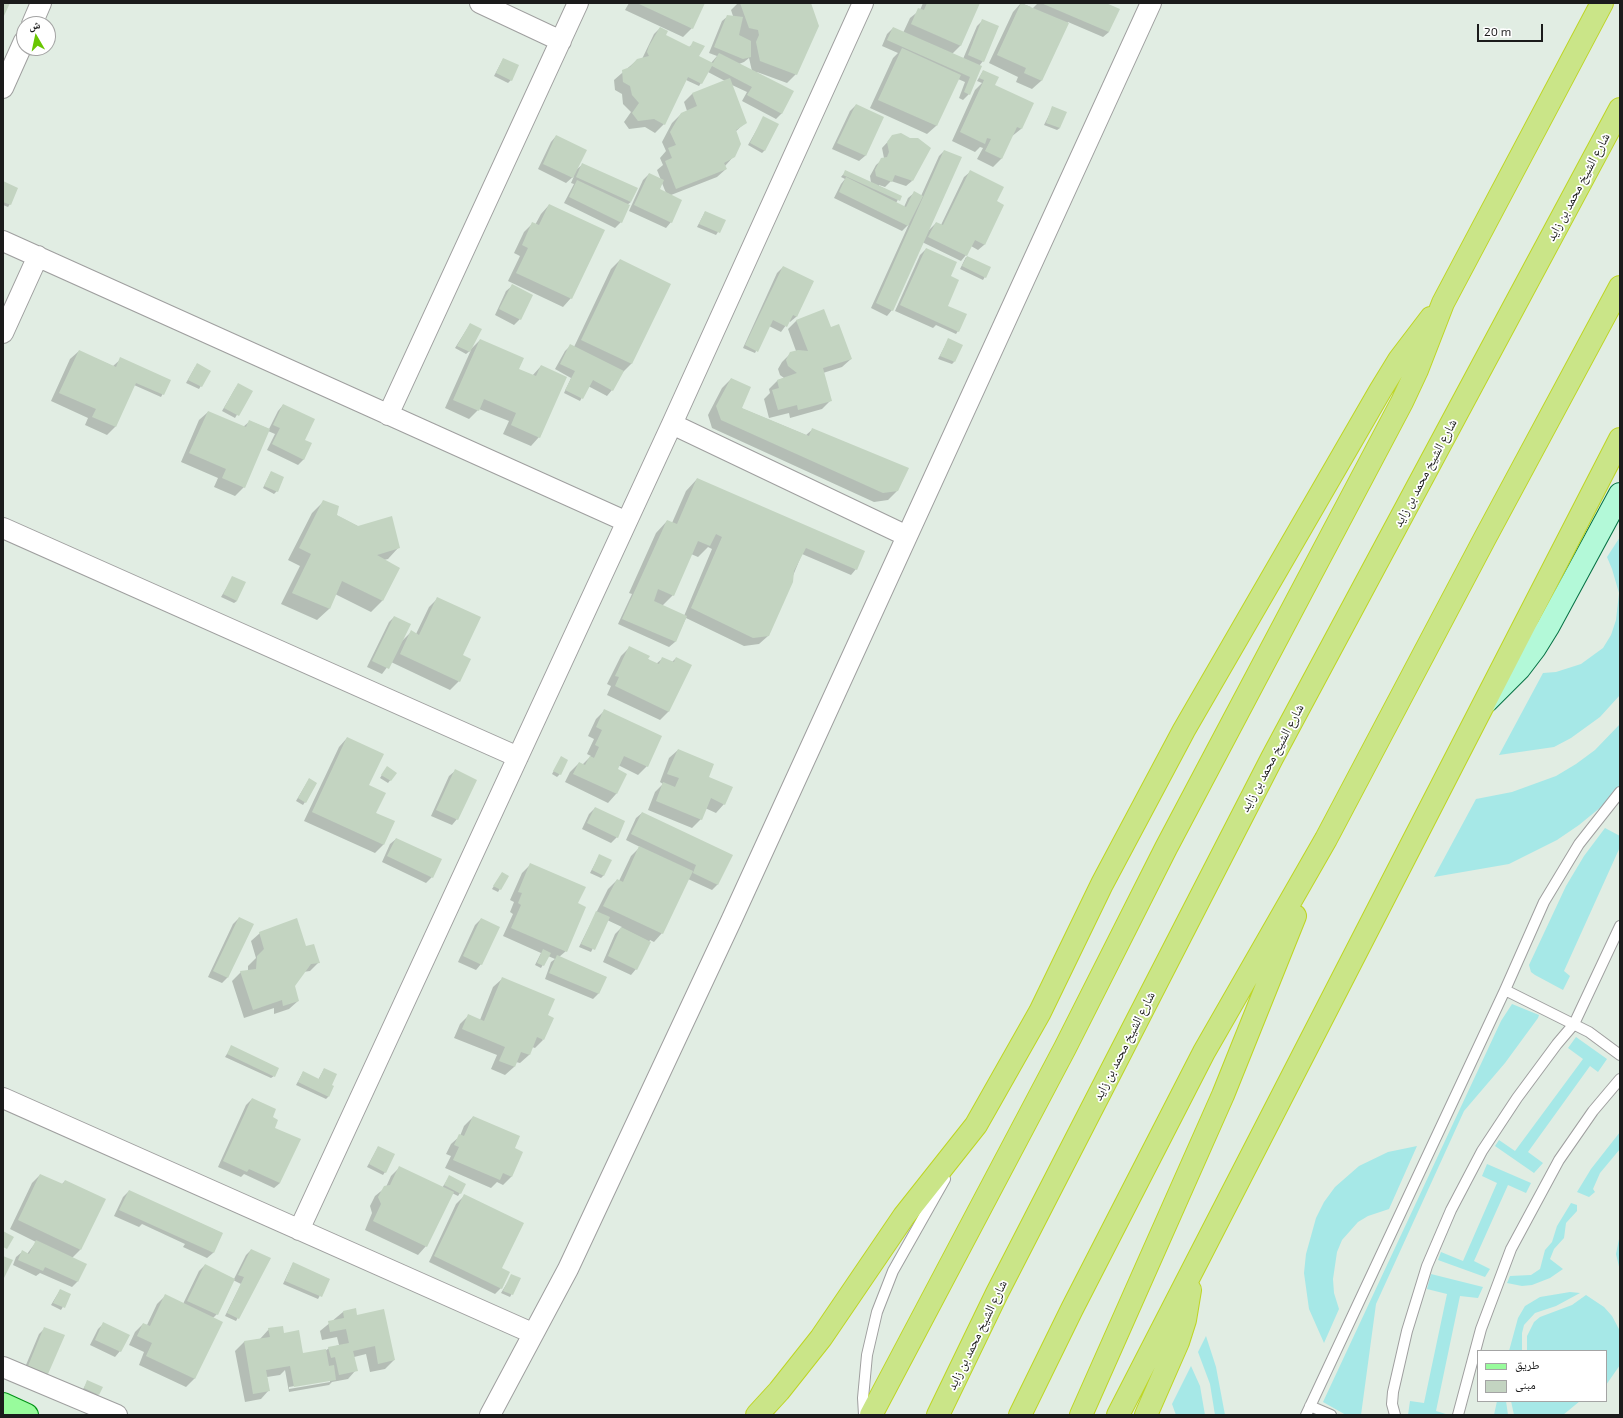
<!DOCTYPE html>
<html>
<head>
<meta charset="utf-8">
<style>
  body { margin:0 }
  #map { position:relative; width:1623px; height:1418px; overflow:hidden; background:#e1ede3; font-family:"Exo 2","Noto Naskh Arabic",sans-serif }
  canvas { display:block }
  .frame { position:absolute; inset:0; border:4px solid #1b1b1b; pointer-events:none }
  .legend { position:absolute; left:1477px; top:1350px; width:130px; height:52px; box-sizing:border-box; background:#fff; border:1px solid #a4a4a4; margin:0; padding:5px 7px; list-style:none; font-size:12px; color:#1b1b1b }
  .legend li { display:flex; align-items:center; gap:8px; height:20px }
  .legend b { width:20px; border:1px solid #a4a4a4 }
  .north { position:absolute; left:16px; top:16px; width:40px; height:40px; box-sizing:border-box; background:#fff; border:1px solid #a4a4a4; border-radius:50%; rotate:351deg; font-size:11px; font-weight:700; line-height:16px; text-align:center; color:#1b1b1b }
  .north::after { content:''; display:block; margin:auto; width:14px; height:18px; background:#69c601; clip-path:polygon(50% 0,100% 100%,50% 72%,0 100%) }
  .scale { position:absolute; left:1477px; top:24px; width:66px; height:18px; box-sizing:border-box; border:2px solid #1b1b1b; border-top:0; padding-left:5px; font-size:12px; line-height:14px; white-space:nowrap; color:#1b1b1b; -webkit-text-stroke:3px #fff; paint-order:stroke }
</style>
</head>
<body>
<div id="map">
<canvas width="1623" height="1418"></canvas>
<div class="frame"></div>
<ul class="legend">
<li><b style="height:5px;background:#98fb9c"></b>طريق</li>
<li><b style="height:11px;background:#c3d4c1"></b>مبنى</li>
</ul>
<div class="north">ش</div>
<div class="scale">20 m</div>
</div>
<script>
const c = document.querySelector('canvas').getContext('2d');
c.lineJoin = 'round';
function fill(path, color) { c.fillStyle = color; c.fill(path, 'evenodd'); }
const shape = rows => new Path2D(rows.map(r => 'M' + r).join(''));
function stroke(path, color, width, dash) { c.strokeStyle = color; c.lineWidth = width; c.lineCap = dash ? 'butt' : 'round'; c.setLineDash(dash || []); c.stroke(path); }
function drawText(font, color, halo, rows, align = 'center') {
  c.font = font + ' "Exo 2","Noto Naskh Arabic",sans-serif'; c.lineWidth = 3.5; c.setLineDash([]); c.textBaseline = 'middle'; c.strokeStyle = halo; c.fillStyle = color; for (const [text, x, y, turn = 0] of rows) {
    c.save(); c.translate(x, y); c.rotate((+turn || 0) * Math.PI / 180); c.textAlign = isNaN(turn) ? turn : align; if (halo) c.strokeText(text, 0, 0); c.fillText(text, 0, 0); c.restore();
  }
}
const grass = shape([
  [1620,537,1620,695,1600,717,1571,738,1554,747,1499,755,1543,673,1556,672,1581,664,1603,648,1611,635,1616,620,1619,593,1612,569,1607,557],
  [1620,724,1620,787,1601,807,1579,825,1557,840,1509,864,1434,877,1476,799,1512,792,1556,776,1576,764,1595,750],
  [1605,828,1620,836,1620,847,1564,971,1570,976,1563,990,1535,975,1531,972,1529,965,1566,886,1584,856],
  [1512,1004,1539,1015,1538,1018,1505,1063,1464,1111,1376,1304,1361,1415,1346,1415,1323,1402,1501,1021],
  [1576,1037,1607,1059,1598,1072,1590,1066,1528,1152,1543,1163,1534,1173,1495,1146,1499,1140,1515,1151,1583,1059,1568,1048],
  [1620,1132,1620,1149,1600,1173,1593,1189,1595,1192,1589,1197,1577,1192,1591,1169],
  [1417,1146,1389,1209,1368,1216,1358,1222,1342,1240,1337,1252,1333,1279,1334,1293,1339,1309,1324,1343,1309,1309,1304,1273,1306,1254,1316,1218,1324,1202,1335,1187,1359,1166,1388,1152],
  [1487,1164,1531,1183,1526,1193,1508,1185,1474,1261,1490,1269,1485,1277,1438,1260,1441,1252,1463,1261,1497,1183,1482,1176],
  [1571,1203,1577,1205,1577,1211,1566,1223,1564,1238,1554,1249,1550,1259,1563,1269,1550,1278,1532,1285,1522,1286,1507,1283,1510,1276,1531,1275,1540,1269,1545,1250,1552,1242,1557,1226],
  [1620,1234,1620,1271,1616,1254],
  [1431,1274,1483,1287,1478,1298,1460,1296,1436,1411,1449,1415,1408,1415,1410,1401,1424,1403,1447,1294,1427,1289],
  [1570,1292,1580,1293,1556,1306,1535,1313,1524,1325,1522,1333,1522,1351,1509,1351,1518,1318,1525,1306,1540,1297],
  [1586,1295,1604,1307,1612,1316,1620,1331,1620,1365,1606,1385,1606,1351,1527,1351,1527,1336,1534,1322,1540,1317,1572,1305],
  [1206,1336,1216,1367,1225,1415,1215,1415,1210,1384,1198,1352],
  [1191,1366,1200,1386,1205,1415,1176,1415,1172,1404],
  [1497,1401,1506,1401,1508,1415,1494,1415],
  [1511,1401,1580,1401,1563,1415,1514,1415]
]);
const shadow = shape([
  [629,3,704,3,692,28,683,37,625,10],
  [738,3,810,3,796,74,787,83,757,72,782,113,776,119,742,101,747,92,732,85,745,123,735,132,734,156,725,166,726,169,717,177,671,195,671,222,666,228,629,211,643,180,649,174,661,180,657,170,663,165,660,158,666,151,662,142,672,123,681,114,687,111,684,102,692,94,725,81,708,72,699,86,686,80,664,124,655,133,645,127,629,129,624,122,631,112,623,104,622,94,615,90,614,80,637,60,642,59,654,34,660,28,665,36,689,47,694,43,698,57,711,63,717,56,709,53,722,21,728,16,733,16,731,10],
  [749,58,752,71,739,64,744,62],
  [662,183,666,193,659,190],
  [923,3,979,3,960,46,952,54,963,59,977,26,983,20,983,61,979,66,969,94,963,100,959,98,965,82,958,79,936,126,927,134,870,108,893,58,898,53,882,46,887,34,893,28,903,33,910,18,920,10],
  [1021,3,1031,7,1030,11,1038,3,1104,3,1109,32,1103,37,1068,22,1041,81,1032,89,1016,82,1018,77,989,63,1013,12],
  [503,59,511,80,508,83,494,76],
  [983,71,994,86,1032,103,1021,129,1011,137,1002,158,993,167,977,159,983,148,980,147,975,152,952,141,975,90,982,83,977,81],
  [856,105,882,117,865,156,859,161,832,149,850,111],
  [1053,107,1060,128,1057,130,1044,125],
  [764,117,765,150,762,153,748,145],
  [556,136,576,170,583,164,631,202,627,205,621,222,615,228,564,203,574,184,571,183,574,176,566,183,538,169,551,142],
  [893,136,912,181,906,186,891,181,885,187,879,185,879,186,900,196,896,203,904,207,908,198,914,193,921,196,939,156,944,151,927,232,936,223,941,225,964,177,970,172,996,202,1003,205,984,245,978,250,971,246,966,255,961,261,922,242,892,310,887,316,871,308,909,224,902,231,834,198,841,184,845,179,841,177,846,171,871,183,870,176,876,165,884,158,882,148],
  [3,182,10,204,8,207,3,205],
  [549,205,571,298,563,307,508,281,520,256,514,253,524,232,532,224,535,225,541,214],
  [705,212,725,221,716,235,697,227],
  [926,249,949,277,944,310,958,331,956,334,936,325,933,328,895,311,920,255],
  [966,257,990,268,983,280,960,269],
  [620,260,632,363,623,372,612,390,607,396,588,386,580,401,564,393,571,378,555,369,565,351,571,345,574,347,611,269],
  [783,267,813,282,796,317,790,322,789,321,781,332,769,326,755,353,743,348,777,273],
  [512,286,520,319,514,325,495,315,506,291],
  [797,320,830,328,851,359,842,367,823,373,831,400,822,409,790,418,789,413,769,418,764,399,770,393,769,389,778,380,784,378,780,375,778,369,782,362,791,353,796,351,788,329],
  [470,324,471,349,480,340,518,370,532,376,541,366,539,437,531,446,503,434,509,421,479,409,469,419,445,408,471,350,466,354,455,348],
  [948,340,954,362,952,364,938,359],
  [79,351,113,366,121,359,170,381,161,397,134,385,115,427,107,435,85,425,88,418,51,401,70,359],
  [195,367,210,371,199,389,186,383],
  [731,379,741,408,806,435,813,429,897,491,888,500,874,502,712,428,708,415,722,388],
  [236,387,251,391,235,418,222,411],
  [283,405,304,440,304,459,298,465,267,450,275,434,268,431,244,487,235,496,214,487,218,478,181,462,199,420,208,412,243,427,250,421,269,429,278,411],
  [271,472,277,491,274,494,263,488],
  [697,479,856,569,851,575,802,554,768,636,759,644,744,646,686,618,675,642,669,647,618,624,632,594,629,593,656,533,667,521,672,523,686,491],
  [708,547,712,549,684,616,662,606,673,595,691,554,698,557],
  [324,501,336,515,399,547,388,559,384,560,399,568,382,601,371,612,335,594,329,609,317,620,281,604,300,566,288,560,312,513],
  [233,577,237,601,234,603,221,597],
  [438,598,461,655,459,681,450,690,391,662,382,674,367,667,389,622,394,617,402,641,411,632,416,634,429,607],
  [629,648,656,664,663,658,672,662,676,658,669,711,660,720,607,695,611,686,607,684,621,656],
  [605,710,647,766,638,775,618,765,616,770,625,774,616,794,608,803,565,782,570,772,579,763,582,765,591,756,587,754,594,739,588,736,596,719],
  [347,738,368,786,375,813,394,822,383,845,375,853,304,821,339,747],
  [678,750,707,778,724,804,716,813,705,808,701,819,692,828,648,810,655,792,663,784,660,782,669,758],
  [561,758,560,774,557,777,552,774],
  [385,770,396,773,388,783,380,778],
  [455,771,457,819,452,825,431,816,449,776],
  [309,779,305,802,303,805,296,801],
  [595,808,617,837,611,843,582,829,589,814],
  [642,813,718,884,712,890,688,879,662,933,654,942,650,940,636,969,631,975,603,962,615,934,622,927,607,920,591,952,579,947,608,889,617,880,619,881,631,856,640,847,626,840,636,818],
  [396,839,432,877,426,883,382,862,390,844],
  [599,856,604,875,601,878,590,873],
  [531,864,577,904,566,951,559,957,606,977,598,994,593,999,545,979,551,962,555,959,548,956,541,968,535,965,541,953,503,936,513,914,510,912,514,902,510,900,522,873],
  [502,873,508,876,498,892,492,889],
  [239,918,227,978,222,983,208,977,233,924],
  [481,919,481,964,476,970,458,962,475,925],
  [260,933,305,947,318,963,310,971,303,972,293,986,298,1001,289,1009,274,1014,274,1008,244,1018,232,981,241,972,248,971,248,966,256,958,251,941],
  [502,979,543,1040,535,1048,532,1047,529,1055,520,1063,516,1062,514,1067,505,1075,491,1069,497,1055,454,1038,460,1024,468,1016,480,1020,493,987],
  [232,1046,274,1076,271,1078,225,1057],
  [324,1069,330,1085,328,1097,326,1099,296,1085,303,1072,318,1080],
  [252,1099,271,1117,280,1183,274,1188,244,1174,241,1177,218,1167,246,1105],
  [473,1117,513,1149,512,1176,503,1185,497,1182,491,1188,445,1168,451,1156,446,1154,451,1144,460,1136,464,1126],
  [378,1147,385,1172,383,1175,367,1167],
  [399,1168,442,1188,449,1177,460,1193,458,1196,452,1193,426,1246,418,1255,365,1230,372,1213,370,1206,375,1196,386,1187,391,1176],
  [40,1175,61,1185,65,1181,80,1250,72,1258,85,1264,77,1282,72,1287,40,1273,36,1276,13,1265,16,1257,22,1252,27,1254,36,1242,10,1229,32,1183],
  [129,1191,222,1233,213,1253,207,1258,183,1247,185,1244,142,1224,139,1227,114,1216,123,1197],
  [465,1195,501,1267,501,1288,495,1294,429,1262,456,1204],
  [251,1250,270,1259,236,1321,225,1316,241,1284,233,1280,217,1314,213,1318,195,1378,186,1387,139,1365,144,1352,129,1345,135,1332,143,1324,147,1325,157,1304,165,1296,183,1304,199,1271,205,1265,234,1279,246,1255],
  [293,1263,329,1279,318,1299,283,1284],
  [512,1275,520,1279,510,1297,501,1293],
  [60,1290,70,1295,61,1310,51,1305],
  [343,1312,356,1316,394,1360,385,1369,370,1372,366,1354,354,1357,356,1370,348,1379,332,1382,329,1385,289,1392,285,1370,280,1375,267,1377,269,1390,261,1399,245,1402,235,1351,244,1342,260,1339,269,1329,283,1334,300,1354,325,1351,329,1348,339,1345,337,1337,322,1340,320,1331],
  [330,1380,330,1382,289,1389,289,1387],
  [103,1324,120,1351,115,1357,90,1345,98,1329],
  [45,1328,63,1336,47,1374,41,1379,23,1372,39,1334],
  [87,1382,102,1388,96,1397,82,1391]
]);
const building = shape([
  [3,3,10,3,3,18],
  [637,3,705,3,693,29],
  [740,3,811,3,819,26,797,75,760,61,756,42,759,35,758,30,749,28],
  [927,3,980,3,961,46,911,24,918,8,924,10],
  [1021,3,1069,23,1042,81,1024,73,1026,68,997,55],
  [1041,3,1106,3,1120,9,1109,32],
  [727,15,743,17,739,35,751,41,751,57,743,59,714,47],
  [982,19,999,26,984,62,968,55],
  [660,27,668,31,666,35,690,47,693,41,705,46,699,56,713,63,719,53,794,91,782,114,747,95,752,87,712,66,702,84,688,77,665,125,654,119,638,121,632,113,639,103,632,95,630,86,623,82,622,70,630,67,637,59,649,56,647,52,649,46],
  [893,27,982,66,970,95,964,92,970,77,887,40],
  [902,48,961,75,937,126,878,100],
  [503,58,519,65,512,81,496,73],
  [983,70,999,77,995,85,1034,103,1022,129,1017,127,1002,159,985,151,991,139,987,138,985,144,960,132,984,80,979,78],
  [730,78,747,123,736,130,741,144,735,157,724,163,727,169,676,189,665,161,672,158,668,148,676,145,670,132,681,113,697,106,692,93],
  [856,104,884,117,866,156,837,143],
  [1052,106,1067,112,1060,128,1046,123],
  [763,116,779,124,765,151,750,143],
  [901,133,910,138,918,138,931,148,913,181,895,175,892,182,876,176,875,170,881,158,887,157,889,152,887,142,892,135],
  [556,135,587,150,573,178,543,164],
  [944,150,962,157,893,311,876,303],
  [582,163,638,188,631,202,576,177],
  [845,170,902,196,900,201,843,175],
  [970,170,1004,187,997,201,1004,205,985,245,975,240,967,256,991,267,986,278,962,266,967,256,928,237,936,222,943,225],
  [649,173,664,180,660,189,682,200,672,223,634,205],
  [846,177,906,207,914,191,923,196,908,226,839,192],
  [577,180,630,205,622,223,569,197],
  [3,181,18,188,11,205,3,202],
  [549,204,605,230,572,299,516,273,528,248,522,245,532,222,539,225],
  [705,211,726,220,720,233,699,224],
  [926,248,957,262,951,276,959,280,948,306,967,314,959,332,900,305],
  [620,259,671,284,632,364,581,340],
  [783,266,814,281,797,317,793,315,787,327,773,320,758,352,745,345],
  [512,284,533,295,521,320,499,309],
  [824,309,831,327,839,324,852,359,823,368,832,401,798,410,797,405,778,410,772,390,779,388,777,380,797,373,788,366,786,360,790,352,798,350,808,351,796,320],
  [470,323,482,329,470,352,457,346],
  [948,338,963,345,955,362,940,356],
  [480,339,524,358,519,369,536,376,541,365,567,377,540,438,511,425,516,413,484,399,479,411,453,400],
  [570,344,624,371,613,391,593,380,583,399,565,390,575,371,560,364],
  [79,350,116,367,120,357,171,380,164,395,136,383,116,427,92,417,96,409,59,393],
  [197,363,211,371,202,387,188,380],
  [731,378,751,387,742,408,809,436,812,428,909,468,898,491,883,493,721,420,716,406],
  [238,383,253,391,239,416,224,408],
  [283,404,315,419,305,440,312,443,304,460,272,444,280,428,273,425],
  [208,411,246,427,249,420,270,429,245,488,222,478,226,469,189,453],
  [271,471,284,477,278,492,264,486],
  [697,478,865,551,857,570,806,548,794,571,793,582,769,636,753,638,691,608,722,537,716,534,710,546,698,541,674,596,658,589,654,601,687,616,676,642,622,619,667,520,677,524],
  [323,500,339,506,337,515,358,526,392,516,400,548,377,555,400,568,383,601,342,581,330,609,292,593,311,554,299,548],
  [232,576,246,582,237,601,223,594],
  [437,597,481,617,463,655,471,659,460,682,400,654,411,630,419,635],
  [394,616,411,624,389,669,372,661],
  [629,646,650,656,648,659,659,664,662,657,674,662,676,657,692,665,669,712,615,686,619,677,615,676],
  [604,709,662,736,648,767,624,756,618,769,627,774,617,794,573,774,579,762,585,765,590,756,594,758,599,747,595,745,602,730,596,727],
  [347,737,384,754,369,785,386,793,376,813,395,821,384,845,312,812],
  [678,749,714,764,709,777,733,787,725,805,711,798,702,820,656,801,663,782,675,787,679,778,667,774],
  [561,756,568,760,561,775,553,771],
  [387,766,397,773,391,781,381,775],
  [455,769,477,780,458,820,436,810],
  [309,778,317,783,306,803,298,798],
  [595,807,625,821,618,838,587,823],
  [642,812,733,855,718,885,693,873,696,865,631,834],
  [396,838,442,859,433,878,387,856],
  [639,846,693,871,663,934,603,906,617,879,623,882],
  [599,854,612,860,604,876,592,870],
  [530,863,586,887,578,903,586,907,567,952,511,928,521,905,518,903,522,893,518,892],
  [502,872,509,876,501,890,493,886],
  [596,911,610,917,595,950,581,944],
  [239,917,254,924,228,978,213,971],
  [297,918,306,946,314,944,320,963,311,964,295,986,299,1001,283,1006,282,1000,253,1010,240,971,256,969,257,956,264,949,259,932],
  [481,918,500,927,482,965,463,956],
  [621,927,651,942,637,970,608,956],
  [543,949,551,953,544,966,537,963],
  [557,955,607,977,599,994,549,973],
  [502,977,555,999,548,1015,554,1018,544,1040,537,1037,530,1055,521,1052,515,1067,499,1061,505,1047,462,1029,468,1014,484,1021],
  [231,1045,279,1068,275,1077,227,1054],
  [324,1068,337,1074,332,1085,334,1086,329,1097,298,1082,303,1071,319,1079],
  [252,1098,276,1109,273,1117,278,1120,275,1128,301,1139,280,1183,249,1169,247,1172,223,1161],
  [473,1116,520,1136,515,1148,523,1152,512,1177,503,1173,500,1180,453,1160,459,1147,454,1145,459,1134,464,1136],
  [378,1146,395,1154,386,1173,369,1164],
  [399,1166,454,1192,427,1247,373,1221,381,1204,378,1197,384,1186,390,1185],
  [40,1174,63,1184,65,1180,106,1199,81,1250,18,1220],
  [449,1175,466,1184,461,1194,444,1185],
  [129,1190,223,1233,214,1253,119,1210],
  [464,1194,524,1223,502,1268,510,1272,502,1289,434,1256],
  [3,1231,14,1237,7,1249,3,1247],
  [36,1240,87,1264,78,1282,45,1267,43,1271,18,1260,22,1250,29,1254],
  [251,1249,271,1258,239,1319,227,1313,244,1277,238,1275],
  [3,1256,13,1260,3,1280],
  [293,1262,330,1279,322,1297,285,1281],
  [205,1264,235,1279,218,1315,187,1301],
  [511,1274,521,1278,513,1295,503,1291],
  [60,1289,71,1294,65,1308,53,1303],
  [165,1294,223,1322,195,1379,146,1356,152,1343,137,1336,143,1323,150,1326],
  [356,1308,357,1315,384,1309,395,1360,378,1364,375,1346,353,1351,358,1371,339,1375,335,1357,331,1358,328,1347,349,1343,346,1329,330,1332,328,1321,344,1318,343,1311],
  [103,1322,130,1335,121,1352,95,1340],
  [283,1326,284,1333,299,1330,303,1353,326,1349,329,1366,334,1365,336,1380,294,1387,290,1366,266,1370,270,1391,253,1394,244,1341,270,1337,268,1328],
  [44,1327,65,1335,48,1374,28,1366],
  [87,1380,103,1387,99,1395,84,1388]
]);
const lane = shape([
  [1505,990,1589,1032,1620,1055],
  [1310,1406,1331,1415],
  [864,1415,863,1398,867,1355,877,1312,893,1271,945,1179],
  [1306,1415,1505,990,1544,902,1579,844,1620,792],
  [1395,1415,1392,1404,1393,1392,1407,1331,1427,1266,1451,1210,1482,1151,1517,1098,1557,1044,1574,1024,1620,926],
  [1458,1415,1481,1329,1511,1249,1559,1160,1593,1111,1620,1079]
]);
const street = shape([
  [480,3,561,41],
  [32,24,41,3],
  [3,88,24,41],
  [3,241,625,521],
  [3,333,38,256],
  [388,415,578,3],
  [672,424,907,536],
  [3,528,518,757],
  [3,1098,532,1333],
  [299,1230,672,424,863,3],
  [3,1367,117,1415],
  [490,1415,568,1269,731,921,1151,3]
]);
const secondary = shape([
  [1487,701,1519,669,1535,648,1548,627,1620,494]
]);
const primary = shape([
  [3,1404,27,1415]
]);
const highway = shape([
  [757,1415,779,1391,821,1338,904,1216,976,1125,1040,1012,1102,884,1184,730,1380,391,1399,360,1431,318],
  [871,1415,1065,1048,1166,848,1402,402,1417,370,1443,303,1602,3],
  [938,1415,997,1293,1272,758,1620,109],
  [1020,1415,1072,1309,1204,1052,1326,839,1485,538,1620,287],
  [1081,1415,1223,1095,1295,916],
  [1118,1415,1620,439],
  [1146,1415,1178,1342,1185,1320,1190,1290]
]);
const streetNames = [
  ["شارع الشيخ محمد بن زايد",1578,187,-62],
  ["شارع الشيخ محمد بن زايد",1425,473,-62],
  ["شارع الشيخ محمد بن زايد",1272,758,-62],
  ["شارع الشيخ محمد بن زايد",1124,1046,-63],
  ["شارع الشيخ محمد بن زايد",977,1335,-64]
];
fill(grass, '#a6e8e7');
fill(shadow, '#0003');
fill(building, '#c3d4c1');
stroke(lane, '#9f9f9f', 12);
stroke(street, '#9f9f9f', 22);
stroke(secondary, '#057043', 24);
stroke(primary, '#019215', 24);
stroke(highway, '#bed524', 24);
stroke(lane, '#fff', 10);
stroke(street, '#fff', 20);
stroke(secondary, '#b3f9d8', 22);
stroke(primary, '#98fb9c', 22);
stroke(highway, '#cae588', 22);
drawText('13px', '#1b1b1b', '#fff', streetNames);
</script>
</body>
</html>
